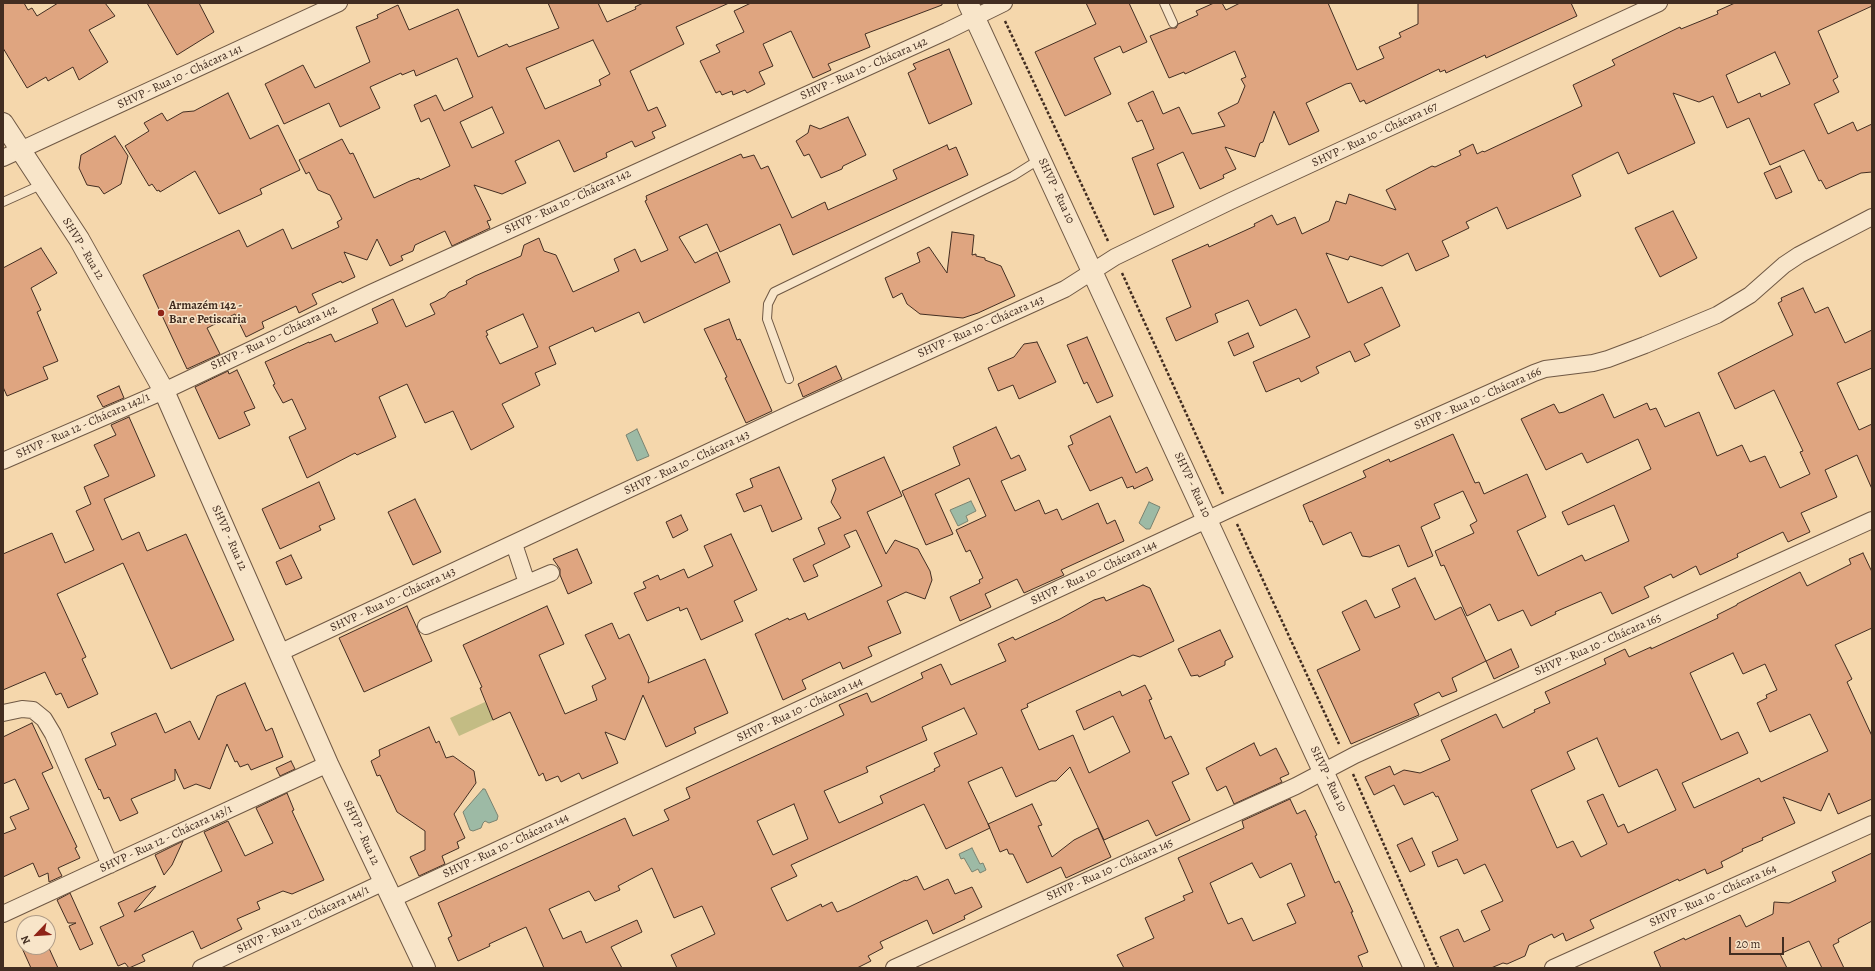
<!DOCTYPE html>
<html>
<head>
<meta charset="utf-8">
<style>
  body { margin:0 }
  #map { position:relative; width:1875px; height:971px; overflow:hidden; background:#f5d7ac; font-family:Alegreya,serif }
  canvas { display:block }
  .frame { position:absolute; inset:0; border:4px solid #422d21; pointer-events:none }
  .north { position:absolute; left:16px; top:915px; width:40px; height:40px; box-sizing:border-box; background:#f8e5c9; border:1px solid #af9b86; border-radius:50%; rotate:245deg; font-size:11px; font-weight:700; line-height:16px; text-align:center; color:#422d21 }
  .north::after { content:''; display:block; margin:auto; width:14px; height:18px; background:#8f2418; clip-path:polygon(50% 0,100% 100%,50% 72%,0 100%) }
  .scale { position:absolute; left:1729px; top:937px; width:55px; height:18px; box-sizing:border-box; border:2px solid #422d21; border-top:0; padding-left:5px; font-size:12px; line-height:14px; white-space:nowrap; color:#422d21; -webkit-text-stroke:3px #f8e5c9; paint-order:stroke }
</style>
</head>
<body>
<div id="map">
<canvas width="1875" height="971"></canvas>
<div class="frame"></div>
<div class="north">N</div>
<div class="scale">20 m</div>
</div>
<script>
const c = document.querySelector('canvas').getContext('2d');
c.lineJoin = 'round';
function fill(path, color) { c.fillStyle = color; c.fill(path, 'evenodd'); }
const shape = rows => new Path2D(rows.map(r => 'M' + r).join(''));
function stroke(path, color, width, dash) { c.strokeStyle = color; c.lineWidth = width; c.lineCap = dash ? 'butt' : 'round'; c.setLineDash(dash || []); c.stroke(path); }
function drawText(font, color, halo, rows, align = 'center') {
  c.font = font + ' Alegreya,serif'; c.lineWidth = 3; c.setLineDash([]); c.textBaseline = 'middle'; c.strokeStyle = halo; c.fillStyle = color; for (const [text, x, y, turn = 0] of rows) {
    c.save(); c.translate(x, y); c.rotate((+turn || 0) * Math.PI / 180); c.textAlign = isNaN(turn) ? turn : align; if (halo) c.strokeText(text, 0, 0); c.fillText(text, 0, 0); c.restore();
  }
}
const green = shape([
  [485,702,494,720,459,736,450,718]
]);
const water = shape([
  [637,429,649,456,637,461,626,435,637,429],
  [971,501,976,511,966,516,968,521,958,526,950,510,971,501],
  [1149,502,1160,507,1150,529,1146,529,1139,523,1149,502],
  [483,789,485,789,498,816,497,820,489,823,485,821,483,823,481,828,473,831,470,830,463,812,483,789],
  [972,848,980,864,983,863,986,870,980,873,978,869,972,872,964,858,961,859,959,854,972,848]
]);
const building = shape([
  [3,3,24,3,28,10,32,8,37,16,58,3,105,3,115,16,89,30,108,62,79,80,73,67,48,81,46,77,27,88,3,48,3,3],
  [147,3,199,3,214,32,177,55,147,3],
  [548,3,598,3,607,22,636,9,635,7,643,3,729,3,676,27,684,44,630,71,648,111,657,107,666,126,652,132,655,138,635,147,632,141,606,153,607,157,574,172,559,140,515,161,526,183,502,194,474,185,491,220,487,221,490,228,452,246,445,231,415,245,413,251,401,256,403,260,390,266,377,239,367,260,344,252,355,277,342,283,341,281,312,294,317,304,299,313,296,306,262,322,264,328,246,337,235,314,207,328,220,354,187,369,143,275,239,230,247,247,283,229,292,249,339,227,337,222,342,219,330,195,318,190,309,172,306,174,299,160,342,139,350,154,353,153,374,198,410,181,419,178,420,180,450,166,429,118,421,122,414,105,436,95,444,111,473,97,457,58,416,76,414,70,402,75,401,73,370,87,380,108,340,127,329,103,284,124,265,84,303,65,315,88,370,62,356,27,378,18,377,15,398,5,409,30,458,9,478,57,507,44,509,47,559,28,548,3],
  [593,40,610,74,599,80,601,85,545,109,526,68,593,40],
  [492,107,504,133,472,148,460,122,492,107],
  [751,3,942,3,942,5,865,34,870,47,828,64,831,70,813,78,791,31,763,44,773,66,759,72,765,84,747,93,745,90,733,95,732,91,722,95,720,91,716,93,700,61,720,52,716,45,744,32,734,11,751,3],
  [1086,3,1129,3,1147,42,1123,53,1120,46,1094,58,1111,94,1065,116,1035,52,1096,24,1086,3],
  [1214,3,1222,3,1226,10,1240,3,1328,3,1357,70,1384,58,1379,47,1401,37,1399,33,1418,24,1418,3,1571,3,1577,16,1486,58,1485,55,1446,73,1445,70,1440,72,1439,69,1366,104,1364,100,1360,102,1351,83,1346,84,1306,103,1319,131,1289,145,1274,111,1263,142,1260,143,1255,157,1225,147,1236,169,1223,175,1224,178,1200,189,1183,152,1157,164,1174,207,1154,215,1132,158,1154,149,1142,120,1137,122,1128,103,1153,91,1163,114,1179,107,1192,134,1225,126,1218,113,1238,103,1245,86,1241,79,1246,77,1235,51,1185,74,1184,72,1169,78,1150,36,1170,28,1176,28,1178,24,1198,15,1196,11,1214,3],
  [1735,3,1872,3,1872,6,1818,31,1838,77,1833,80,1839,92,1814,104,1828,134,1853,122,1857,131,1872,124,1872,172,1861,173,1826,189,1821,180,1819,181,1804,150,1770,165,1749,118,1727,128,1713,96,1699,102,1673,93,1695,143,1628,174,1618,152,1572,175,1581,196,1507,229,1497,207,1466,222,1469,228,1442,241,1449,256,1416,271,1408,253,1382,266,1350,256,1348,260,1326,253,1348,303,1382,287,1400,326,1364,344,1370,355,1355,362,1350,351,1316,367,1319,373,1301,382,1299,378,1266,392,1253,362,1310,337,1296,309,1260,326,1248,300,1215,314,1218,322,1176,341,1166,318,1191,307,1172,260,1208,244,1209,247,1255,226,1254,224,1272,215,1277,225,1295,217,1302,234,1329,221,1336,201,1346,204,1349,194,1396,210,1386,190,1432,166,1435,167,1461,155,1459,151,1473,144,1477,154,1483,151,1484,152,1582,106,1573,85,1615,65,1612,60,1680,27,1681,29,1718,14,1717,11,1735,3],
  [1775,52,1790,84,1761,97,1760,93,1738,103,1726,75,1775,52],
  [949,49,972,104,929,124,908,73,916,69,913,64,949,49],
  [228,93,250,139,278,125,300,170,260,189,262,194,219,214,195,171,160,192,159,190,157,191,152,184,149,186,125,146,149,131,144,123,162,113,167,121,183,112,194,111,228,93],
  [848,117,866,155,843,166,842,169,821,178,809,154,804,156,796,141,808,133,810,125,820,129,848,117],
  [115,136,128,156,121,184,104,194,99,187,87,185,79,168,81,155,115,136],
  [947,145,949,150,956,147,968,175,793,255,780,224,720,252,707,224,679,237,695,263,717,252,730,282,644,323,639,312,595,332,593,327,549,347,556,364,535,373,540,385,502,404,514,427,484,443,471,450,453,411,425,423,407,384,379,397,396,437,357,455,355,453,307,478,289,437,306,429,292,399,283,403,273,385,275,384,265,362,309,342,309,343,331,334,335,342,378,323,372,309,393,299,406,327,435,314,430,304,445,297,449,292,467,284,466,281,475,276,521,256,524,245,539,238,544,251,556,255,573,292,619,271,614,259,633,250,635,249,641,262,668,250,645,201,647,200,646,196,741,154,743,158,754,155,761,169,768,166,792,218,825,202,828,210,897,179,893,170,947,145],
  [523,314,538,347,500,364,486,336,488,335,486,331,523,314],
  [1780,166,1792,192,1776,199,1764,173,1780,166],
  [1673,211,1697,258,1660,277,1635,228,1673,211],
  [952,232,974,235,972,255,976,254,976,256,985,258,985,260,1001,266,1015,296,978,313,963,318,920,314,907,304,902,293,893,298,885,278,920,262,917,253,929,247,947,273,952,232],
  [41,248,57,273,31,288,41,310,37,312,58,361,43,367,48,379,7,396,3,387,3,268,41,248],
  [1803,288,1815,313,1828,307,1845,343,1872,330,1872,368,1837,383,1859,430,1872,424,1872,489,1857,455,1825,470,1837,497,1801,513,1810,532,1788,542,1783,532,1737,554,1738,557,1700,575,1696,566,1673,578,1671,574,1644,587,1649,597,1612,614,1601,592,1555,612,1556,614,1531,626,1523,610,1498,621,1490,604,1467,616,1444,565,1441,566,1435,551,1474,533,1470,525,1477,521,1463,491,1434,504,1440,518,1421,527,1433,556,1408,567,1399,545,1370,557,1362,556,1351,532,1323,545,1312,521,1310,522,1303,505,1366,477,1363,471,1389,459,1390,462,1453,434,1475,483,1479,482,1484,494,1527,474,1546,517,1517,531,1538,576,1582,555,1585,561,1629,541,1614,505,1568,525,1562,512,1651,469,1638,439,1587,463,1582,453,1546,470,1521,419,1554,404,1559,413,1564,412,1603,394,1614,418,1647,403,1650,410,1656,408,1665,427,1699,412,1717,456,1742,445,1750,462,1765,456,1780,488,1810,474,1800,452,1803,451,1774,390,1735,409,1718,373,1793,335,1778,303,1782,301,1781,298,1803,288],
  [729,319,737,340,740,339,772,411,746,423,725,378,727,377,704,329,729,319],
  [1248,333,1254,347,1234,356,1228,342,1248,333],
  [1087,337,1113,396,1097,403,1087,382,1084,384,1067,345,1087,337],
  [1037,342,1056,382,1019,399,1013,385,998,391,988,368,1014,357,1024,344,1037,342],
  [836,366,842,379,803,397,798,384,836,366],
  [237,370,255,408,244,412,250,425,219,439,195,387,228,371,229,374,237,370],
  [119,386,124,398,103,407,97,396,119,386],
  [1110,416,1136,473,1147,467,1153,480,1134,489,1133,486,1127,488,1122,477,1090,491,1068,446,1073,444,1070,436,1110,416],
  [129,417,155,476,104,499,122,540,139,532,147,551,186,534,234,640,171,669,123,563,57,594,86,657,82,659,98,694,68,708,61,693,56,695,45,672,3,690,3,554,52,533,65,563,94,550,76,511,91,504,84,487,109,476,94,445,116,435,111,425,129,417],
  [996,427,1011,459,1019,455,1026,470,1001,481,1015,511,1039,500,1045,514,1057,509,1062,520,1098,503,1107,524,1115,520,1124,541,1061,570,1064,575,1024,593,1017,579,985,594,991,607,960,621,950,597,980,583,979,580,983,578,970,550,966,552,956,530,986,516,969,478,935,494,953,534,926,545,902,491,960,465,953,447,996,427],
  [884,457,902,496,867,512,886,554,895,540,918,549,930,571,932,580,925,599,906,592,887,601,901,633,868,647,872,656,843,669,840,662,802,680,806,689,783,700,755,634,788,618,789,620,805,613,808,620,882,586,856,530,844,535,850,547,813,565,818,576,804,582,793,559,825,544,818,528,841,518,831,502,836,489,832,480,884,457],
  [779,467,802,519,772,532,761,505,744,512,736,494,753,487,750,479,779,467],
  [319,482,335,519,319,526,321,530,280,549,262,509,319,482],
  [415,499,441,552,413,565,388,512,415,499],
  [681,515,688,530,673,538,666,522,681,515],
  [731,534,757,590,734,601,743,621,701,640,687,608,680,611,679,607,647,621,634,593,646,588,643,582,658,575,660,580,684,569,688,578,713,566,704,546,731,534],
  [577,549,592,583,568,594,560,575,560,569,553,559,577,549],
  [1863,553,1872,572,1872,628,1835,645,1852,679,1847,682,1872,736,1872,799,1838,814,1829,793,1821,811,1783,797,1795,823,1762,838,1763,840,1742,849,1743,851,1721,862,1723,867,1707,874,1705,869,1679,881,1678,879,1590,920,1594,928,1566,941,1563,933,1554,938,1552,934,1529,945,1525,956,1507,964,1503,963,1491,968,1454,968,1440,937,1458,929,1464,942,1490,930,1481,911,1503,901,1485,864,1464,874,1457,859,1438,867,1432,852,1458,840,1438,796,1436,797,1433,792,1404,805,1394,785,1374,795,1365,777,1390,766,1394,775,1404,770,1420,773,1450,760,1441,740,1496,714,1503,728,1535,712,1534,710,1550,703,1545,692,1606,664,1604,659,1625,649,1629,657,1651,647,1651,649,1718,618,1717,615,1737,605,1737,604,1800,572,1807,586,1851,564,1849,559,1863,553],
  [1733,653,1743,674,1765,664,1777,690,1766,695,1767,698,1757,703,1770,732,1810,714,1828,751,1761,782,1759,778,1694,808,1682,783,1748,753,1738,732,1721,740,1690,673,1733,653],
  [1597,738,1619,787,1657,769,1676,810,1628,833,1624,824,1618,827,1603,794,1587,801,1607,844,1581,857,1573,841,1557,848,1531,790,1575,769,1567,752,1597,738],
  [291,555,302,578,286,585,276,562,291,555],
  [1415,578,1435,620,1461,607,1486,661,1452,678,1457,691,1442,697,1439,692,1414,704,1419,715,1351,744,1317,670,1360,650,1342,612,1366,600,1375,618,1400,607,1392,589,1415,578],
  [1143,585,1150,588,1174,641,1140,657,1133,655,1122,660,1027,704,1028,707,1021,710,1039,750,1073,735,1089,773,1130,752,1113,716,1084,730,1076,711,1120,691,1122,696,1145,685,1152,699,1149,700,1165,739,1171,736,1189,774,1172,782,1190,820,1156,836,1148,820,1104,840,1070,767,1056,781,1051,781,1016,797,1002,767,968,782,990,828,946,849,924,804,791,865,797,876,771,888,787,921,821,904,822,907,832,902,837,912,847,908,905,880,906,881,917,876,924,890,948,879,955,894,972,887,982,907,964,916,965,919,933,934,927,920,880,942,883,948,868,956,871,961,857,968,677,968,671,955,715,934,702,906,674,918,652,868,618,886,620,890,595,901,589,891,549,909,563,939,581,931,586,943,637,920,642,932,611,947,622,968,544,968,526,927,489,944,490,946,458,961,448,938,452,936,438,903,625,818,633,836,669,820,664,810,690,798,686,788,844,715,839,705,867,693,871,702,873,702,923,678,921,673,941,664,951,685,1006,661,998,644,1013,637,1015,640,1060,619,1094,600,1104,597,1106,601,1143,585],
  [964,708,977,734,934,753,940,766,934,769,935,771,880,796,883,803,839,823,824,791,868,772,866,767,927,740,922,727,964,708],
  [794,804,808,839,773,855,757,821,794,804],
  [407,606,432,661,364,692,339,638,407,606],
  [547,606,564,644,539,655,565,714,597,700,592,686,606,679,585,635,612,623,619,639,629,634,649,678,648,683,705,659,728,713,694,728,696,733,666,747,643,695,625,740,605,732,618,763,582,779,579,773,561,782,558,776,546,781,543,773,539,776,510,712,493,720,480,688,482,687,463,645,547,606],
  [1220,630,1233,657,1225,661,1225,665,1199,677,1198,675,1191,676,1178,649,1220,630],
  [1511,649,1519,667,1494,679,1486,661,1511,649],
  [245,683,266,731,272,728,283,757,251,770,248,764,240,767,237,761,235,762,227,744,210,789,196,784,184,789,175,769,175,780,131,799,138,813,120,821,109,797,104,799,100,789,99,790,85,759,116,745,111,733,156,713,165,733,190,721,199,740,217,696,245,683],
  [32,723,53,768,42,773,77,847,75,848,80,858,58,868,62,876,49,882,48,873,39,877,33,863,3,877,3,834,16,829,10,817,29,809,15,779,3,784,3,737,32,723],
  [429,727,436,743,439,741,446,758,453,756,474,771,476,783,454,814,465,838,457,842,459,848,442,856,445,864,419,876,410,857,425,850,425,831,397,812,380,775,377,776,371,761,380,756,379,750,429,727],
  [1254,743,1260,756,1276,748,1289,774,1280,778,1282,782,1234,804,1226,786,1217,791,1206,768,1254,743],
  [291,761,295,769,280,776,276,768,291,761],
  [287,793,294,810,292,811,324,880,292,894,283,891,257,902,260,909,237,919,242,929,201,949,193,931,142,955,145,961,129,968,125,963,118,966,100,927,124,916,118,903,156,886,134,912,222,871,204,832,228,821,245,856,273,843,256,808,287,793],
  [1290,799,1297,814,1305,810,1317,835,1315,836,1335,883,1339,881,1353,912,1351,912,1368,952,1358,956,1363,968,1124,968,1117,955,1154,938,1145,918,1185,900,1183,896,1193,892,1178,858,1244,828,1242,821,1290,799],
  [1252,863,1260,878,1291,863,1305,896,1287,904,1296,923,1253,941,1242,918,1228,924,1210,883,1252,863],
  [1032,804,1042,825,1038,826,1052,857,1074,840,1098,828,1111,857,1066,878,1061,867,1027,883,1013,854,1009,854,1007,849,1000,852,988,824,1032,804],
  [1412,838,1425,865,1410,872,1397,845,1412,838],
  [183,841,172,865,164,875,155,855,183,841],
  [1872,853,1872,921,1838,939,1839,942,1833,945,1844,968,1822,968,1809,941,1780,954,1787,968,1661,968,1654,952,1684,938,1685,940,1740,915,1746,927,1773,914,1774,902,1789,903,1836,881,1832,872,1872,853],
  [70,893,93,944,80,950,69,926,76,923,68,923,57,900,70,893],
  [48,946,58,968,31,968,22,948,48,946]
]);
const path = shape([
  [1005,21,1108,241],
  [1122,273,1223,494],
  [1237,524,1339,744],
  [1353,774,1438,968]
]);
const service = shape([
  [1164,3,1173,23],
  [3,202,43,184],
  [789,379,767,319,768,304,774,292,1013,176,1040,159]
]);
const minor = shape([
  [3,158,339,3],
  [3,461,164,391,371,293,947,31,1004,3],
  [514,544,527,583],
  [426,626,551,573],
  [279,653,794,412,1065,289,1115,257,1231,201,1659,3],
  [3,713,22,709,33,710,44,719,53,734,110,865],
  [392,899,1230,509,1534,373,1545,369,1593,363,1608,359,1645,345,1717,315,1750,295,1784,265,1799,255,1872,217],
  [3,914,328,764],
  [201,968,384,882],
  [894,968,1296,786,1355,755,1872,520],
  [1553,968,1872,824]
]);
const tertiary = shape([
  [968,3,1414,968],
  [3,123,79,239,164,391,328,764,425,968]
]);
const markers = [
  [161,313,4,"#8f2418"]
];
const streetNames = [
  ["SHVP - Rua 10 - Chácara 142",864,69,-24],
  ["SHVP - Rua 10 - Chácara 141",180,77,-25],
  ["SHVP - Rua 10 - Chácara 167",1375,135,-25],
  ["SHVP - Rua 10",1056,191,65],
  ["SHVP - Rua 10 - Chácara 142",568,202,-25],
  ["SHVP - Rua 12",83,249,59],
  ["SHVP - Rua 10 - Chácara 143",981,327,-24],
  ["SHVP - Rua 10 - Chácara 142",274,338,-25],
  ["SHVP - Rua 10 - Chácara 166",1478,399,-24],
  ["SHVP - Rua 12 - Chácara 142/1",83,426,-24],
  ["SHVP - Rua 10 - Chácara 143",687,463,-25],
  ["SHVP - Rua 10",1192,485,65],
  ["SHVP - Rua 12",229,538,66],
  ["SHVP - Rua 10 - Chácara 144",1094,573,-25],
  ["SHVP - Rua 10 - Chácara 143",393,600,-25],
  ["SHVP - Rua 10 - Chácara 165",1598,645,-24],
  ["SHVP - Rua 10 - Chácara 144",800,710,-25],
  ["SHVP - Rua 10",1328,779,65],
  ["SHVP - Rua 12",361,833,65],
  ["SHVP - Rua 12 - Chácara 143/1",166,839,-25],
  ["SHVP - Rua 10 - Chácara 144",506,846,-25],
  ["SHVP - Rua 10 - Chácara 145",1110,870,-24],
  ["SHVP - Rua 10 - Chácara 164",1713,896,-24],
  ["SHVP - Rua 12 - Chácara 144/1",303,920,-25]
];
const poiNames = [
  ["Armazém 142 -",169,306],
  ["Bar e Petiscaria",169,320]
];
fill(green, '#c3bc84');
fill(water, '#9dbaa5');
stroke(water, '#798270', 1);
fill(building, '#dfa580');
stroke(building, '#422d21', 1);
stroke(service, '#6f5844', 10);
stroke(minor, '#6f5844', 18);
stroke(tertiary, '#6f5844', 22);
stroke(path, '#422d21', 2.5, [3, 2]);
stroke(service, '#f8e5c9', 8);
stroke(minor, '#f8e5c9', 16);
stroke(tertiary, '#f8e5c9', 20);
for (const [x, y, r, color] of markers) { const dot = new Path2D(); dot.arc(x, y, r, 0, 2 * Math.PI); c.fillStyle = color; c.fill(dot); stroke(dot, '#f8e5c9', 1.5); }
drawText('12px', '#422d21', '#f8e5c9', streetNames);
drawText('bold 12px', '#422d21', '#f8e5c9', poiNames, 'left');
</script>
</body>
</html>
